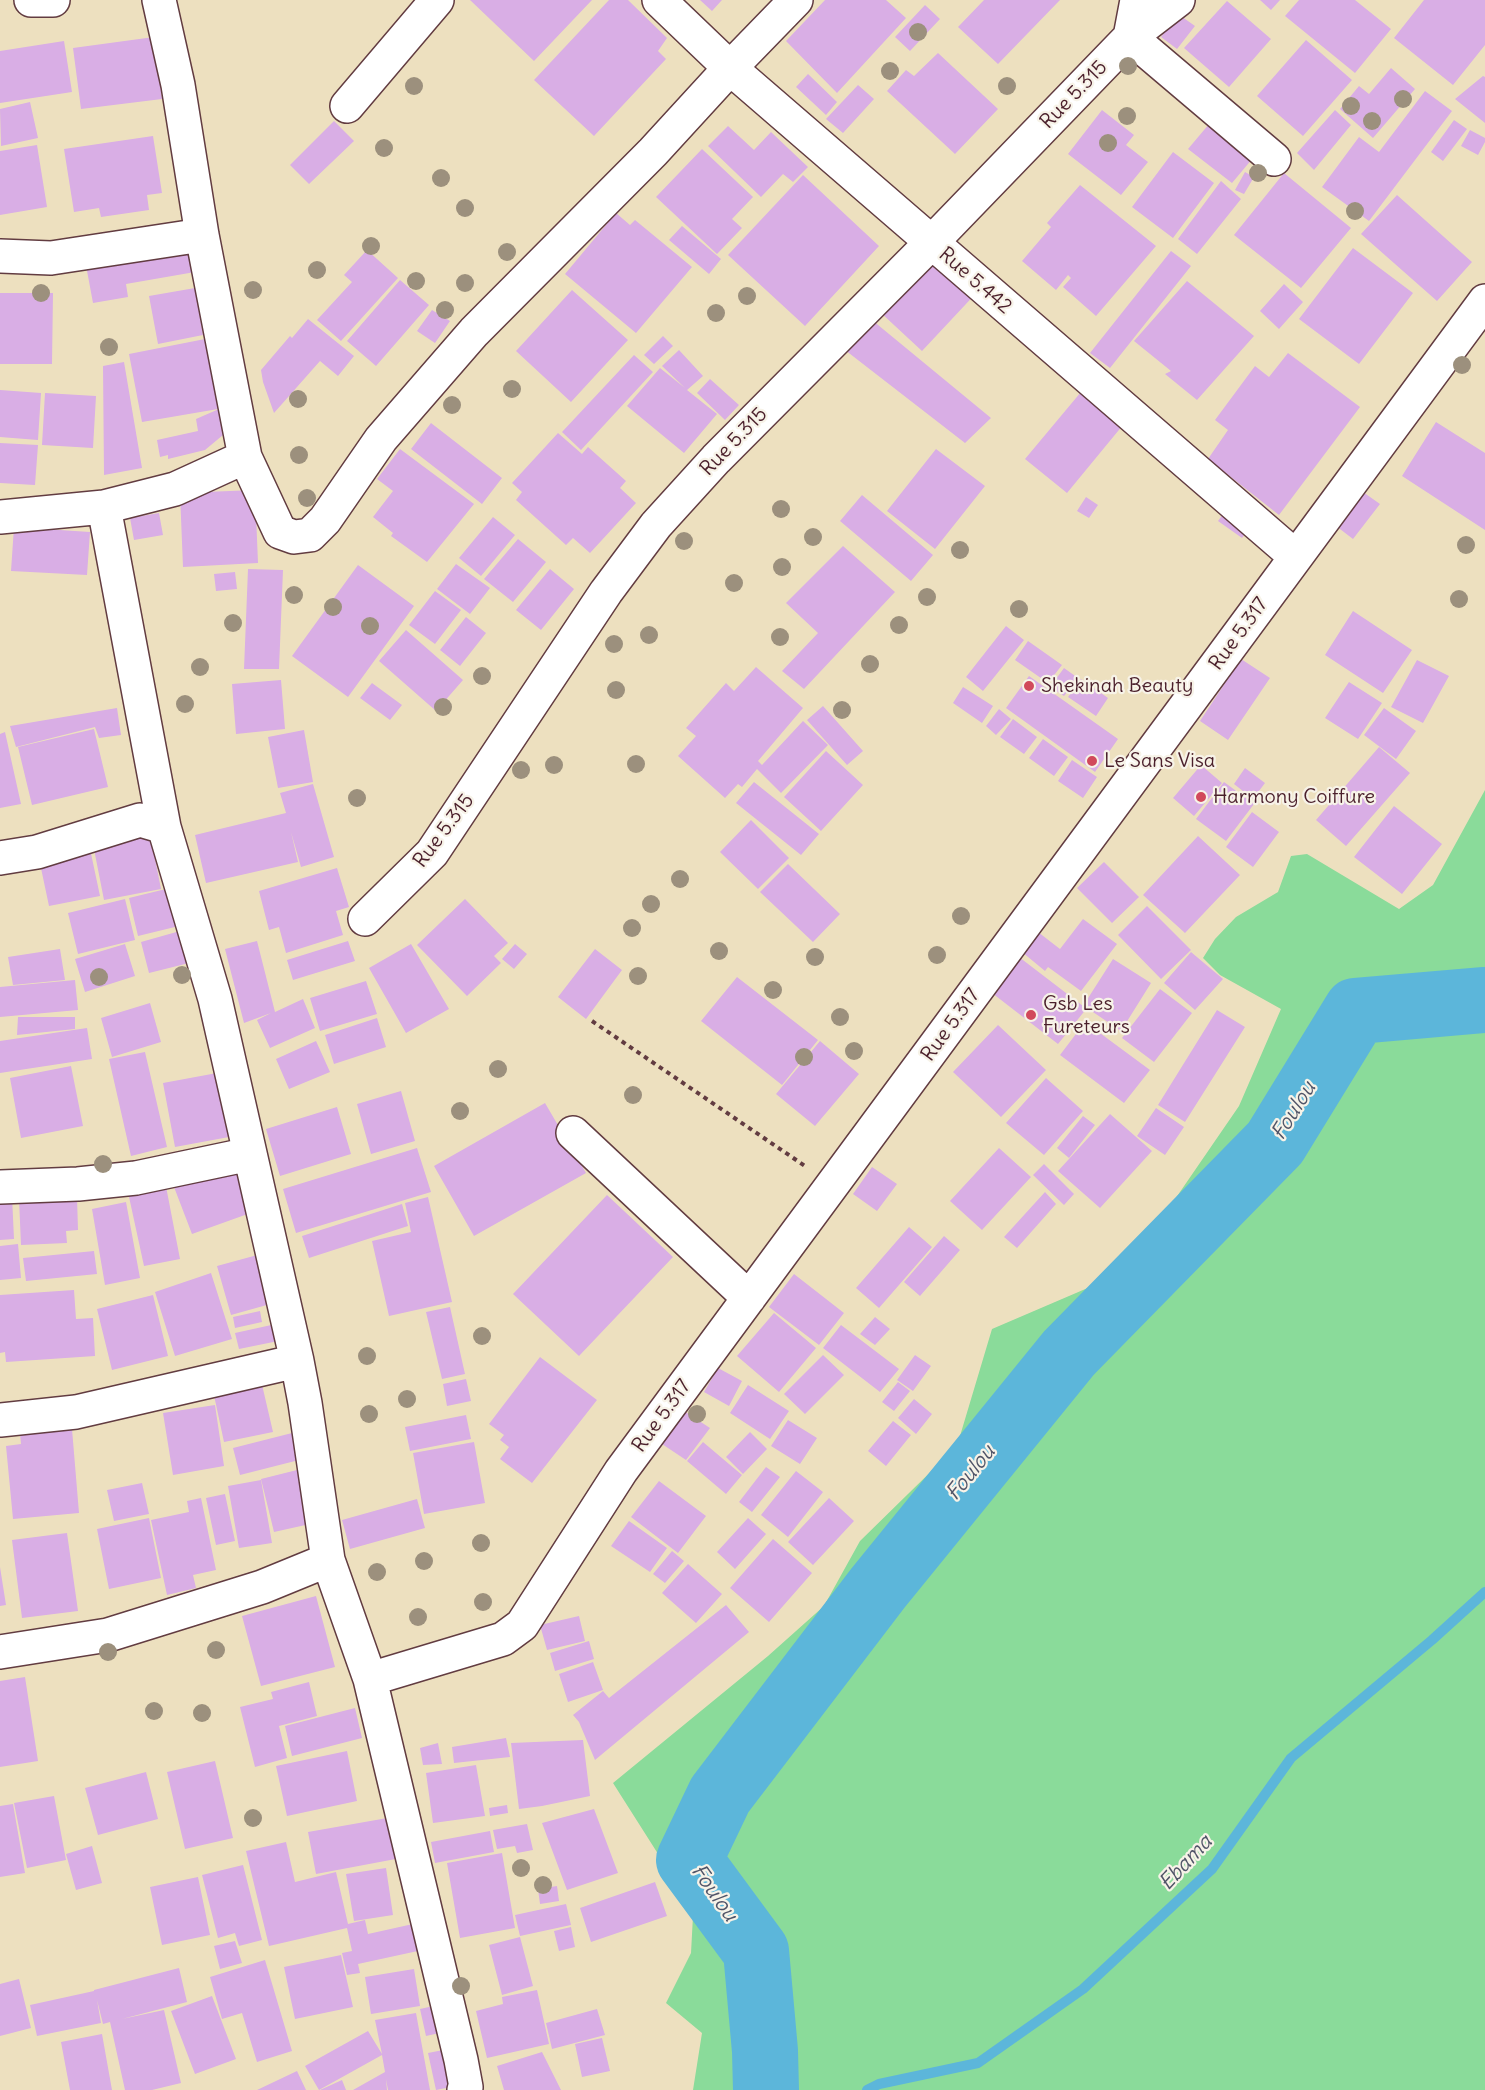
<!DOCTYPE html>
<html>
<head>
<meta charset="utf-8">
<style>
  body { margin:0 }
  canvas { display:block; background:#ede0bf }
</style>
</head>
<body>
<canvas width="1485" height="2090"></canvas>
<script>
const c = document.querySelector('canvas').getContext('2d');
c.lineJoin = 'round';
function fill(path, color) { c.fillStyle = color; c.fill(path, 'evenodd'); }
const shape = rows => new Path2D(rows.map(r => 'M' + r).join(''));
function stroke(path, color, width, dash) { c.strokeStyle = color; c.lineWidth = width; c.lineCap = dash ? 'butt' : 'round'; c.setLineDash(dash || []); c.stroke(path); }
function drawText(font, color, halo, rows, align = 'center') {
  c.font = font + ' Delius,sans-serif'; c.lineWidth = 4.5; c.setLineDash([]); c.textBaseline = 'middle'; c.strokeStyle = halo; c.fillStyle = color; for (const [text, x, y, turn = 0] of rows) {
    c.save(); c.translate(x, y); c.rotate((+turn || 0) * Math.PI / 180); c.textAlign = isNaN(turn) ? turn : align; if (halo) c.strokeText(text, 0, 0); c.fillText(text, 0, 0); c.restore();
  }
}
const green = shape([
  [1485,790,1485,2090,693,2090,702,2033,666,2003,691,1953,694,1897,660,1857,613,1783,768,1656,824,1606,860,1541,957,1446,992,1329,1125,1272,1239,1106,1281,1009,1220,975,1203,958,1215,939,1236,917,1278,892,1291,856,1307,854,1399,909,1433,885]
]);
const stream = shape([
  [867,2090,879,2084,978,2063,1083,1989,1212,1869,1291,1758,1432,1640,1485,1592]
]);
const river = shape([
  [766,2090,765,2051,756,1951,689,1860,720,1795,878,1588,1069,1353,1275,1143,1356,1011,1485,1000]
]);
const building = shape([
  [470,0,592,0,534,61],
  [609,0,628,0,667,38,658,51,666,59,594,136,534,80],
  [700,0,722,0,712,11],
  [825,0,886,0,906,18,837,93,786,41],
  [984,0,1060,0,998,64,958,27],
  [1260,0,1280,0,1271,10],
  [1299,0,1355,0,1391,29,1355,73,1285,16],
  [1424,0,1485,0,1485,45,1453,85,1394,38],
  [1227,1,1271,39,1229,87,1184,48],
  [925,5,940,19,910,51,895,37],
  [1178,14,1195,26,1177,49,1161,37],
  [154,37,162,99,81,109,73,48],
  [1306,40,1352,80,1303,136,1257,96],
  [64,41,72,92,0,103,0,51],
  [938,53,998,109,955,154,887,91,906,70,914,76],
  [1391,68,1415,89,1373,138,1340,109,1359,86,1369,94],
  [808,74,837,102,826,115,796,87],
  [1483,76,1485,77,1485,123,1455,99],
  [858,85,874,99,843,133,826,119],
  [1425,91,1452,111,1369,221,1322,187,1359,137,1379,152],
  [30,102,38,138,1,146,0,109],
  [1102,110,1134,135,1126,145,1148,162,1121,195,1068,154],
  [1335,110,1351,125,1314,170,1297,153],
  [1215,117,1258,152,1232,183,1188,149],
  [1454,120,1467,129,1443,161,1431,152],
  [334,121,354,141,309,184,290,165],
  [728,126,754,150,771,132,808,167,793,182,783,174,761,197,708,146],
  [1470,130,1485,138,1485,142,1478,155,1461,146],
  [153,136,162,193,147,195,149,210,101,217,99,208,74,212,64,149],
  [37,145,47,207,0,215,0,151],
  [702,149,753,197,732,219,742,228,717,254,656,197],
  [1173,152,1214,183,1173,238,1132,207],
  [1245,172,1254,177,1244,194,1235,190],
  [1284,173,1351,228,1301,288,1234,235],
  [803,175,879,246,805,326,728,255],
  [1221,181,1241,199,1197,254,1178,239],
  [1080,185,1156,246,1096,316,1063,287,1071,278,1068,275,1056,290,1022,261,1051,227,1047,223],
  [1397,195,1472,262,1437,301,1361,234],
  [616,213,630,225,635,220,692,267,636,333,565,274],
  [682,226,721,259,709,274,669,240],
  [189,242,195,272,126,284,128,297,93,303,85,260],
  [1353,248,1413,293,1359,364,1299,319],
  [367,250,398,278,341,341,317,320,352,282,344,275],
  [939,250,980,289,922,351,880,312],
  [1171,251,1191,266,1110,368,1090,353],
  [400,280,429,305,376,366,347,341],
  [1187,281,1254,336,1197,400,1165,374,1171,371,1134,341],
  [1284,284,1303,302,1279,329,1260,311],
  [195,288,203,335,158,344,149,296],
  [572,290,628,340,571,402,516,351],
  [0,293,53,293,52,364,0,364],
  [432,310,450,321,435,343,417,331],
  [308,319,354,356,338,376,320,361,274,413,263,382,261,370,290,336,292,338],
  [872,320,991,418,965,443,845,350],
  [663,336,673,346,654,364,644,355],
  [205,339,218,409,142,422,129,354],
  [679,350,703,376,687,390,717,414,684,453,627,406,660,368,685,388,662,366],
  [1288,353,1360,407,1279,515,1208,459,1228,430,1215,420,1255,366,1269,377],
  [634,355,653,372,581,450,562,432],
  [124,362,142,468,104,475,103,366],
  [710,379,739,405,725,420,697,393],
  [0,390,41,393,38,440,0,437],
  [1081,392,1123,425,1067,493,1025,459],
  [45,393,96,396,93,448,42,445],
  [219,409,229,430,205,450,168,459,168,455,160,457,157,440,198,431,196,419],
  [1436,422,1485,453,1485,530,1402,476],
  [431,423,502,478,482,504,411,449],
  [558,433,582,454,588,447,626,481,620,488,636,503,590,553,573,538,566,545,516,500,522,492,512,483],
  [0,443,38,445,35,485,0,483],
  [400,449,474,504,427,562,391,536,393,533,373,517,393,491,377,479],
  [936,449,985,486,935,549,887,511],
  [255,490,258,563,183,567,180,493],
  [1363,492,1380,504,1353,539,1336,526],
  [862,495,933,555,911,581,840,521],
  [1086,497,1098,505,1089,518,1077,511],
  [1229,506,1253,523,1242,538,1218,521],
  [159,513,163,535,134,540,130,518],
  [493,517,515,535,481,576,459,558],
  [14,527,90,532,87,575,11,571],
  [518,539,546,562,513,602,484,579],
  [843,546,895,592,804,689,782,671,818,633,786,603],
  [456,564,490,588,470,614,437,589],
  [358,565,414,606,348,697,292,656],
  [248,569,283,570,279,669,244,669],
  [550,569,574,589,541,630,516,610],
  [235,572,237,589,216,591,214,574],
  [435,591,461,610,435,644,409,625],
  [1353,611,1412,650,1383,693,1325,655],
  [466,617,486,633,460,666,440,650],
  [1006,626,1024,640,983,691,966,677],
  [406,630,463,680,436,711,379,661],
  [1028,641,1062,665,1048,683,1015,660],
  [1241,659,1270,678,1228,740,1200,721],
  [1417,660,1449,676,1423,723,1391,707],
  [756,667,803,708,758,761,762,765,803,721,828,745,781,793,757,769,742,787,738,784,725,798,678,756,696,736,686,728,726,683,734,691],
  [1064,668,1078,678,1064,696,1050,687],
  [1029,676,1118,739,1095,772,1006,708],
  [1081,679,1108,698,1096,716,1068,697],
  [281,680,285,729,236,734,232,684],
  [1349,682,1382,703,1358,739,1325,718],
  [372,683,402,705,390,720,360,698],
  [963,687,993,706,982,723,953,703],
  [823,706,863,751,847,765,807,720],
  [117,708,121,735,99,738,95,727,16,747,10,726],
  [1384,708,1416,731,1396,759,1364,735],
  [999,709,1011,719,996,735,986,726],
  [1013,719,1037,737,1024,754,1000,737],
  [94,729,108,787,32,805,18,747],
  [304,730,313,782,278,788,268,737],
  [5,732,21,804,0,808,0,734],
  [1043,739,1068,757,1054,776,1029,758],
  [1379,747,1410,773,1346,846,1316,820],
  [826,751,863,785,821,831,784,797],
  [1072,760,1097,777,1083,798,1058,781],
  [1201,765,1222,783,1194,816,1173,798],
  [1245,768,1265,783,1253,799,1234,784],
  [754,782,819,834,801,855,736,803],
  [1224,782,1254,804,1226,841,1196,819],
  [313,784,334,857,301,867,291,832,298,862,206,883,195,835,286,813,280,793],
  [1394,806,1442,844,1402,894,1354,857],
  [1252,812,1279,832,1253,867,1226,847],
  [751,820,789,858,758,889,720,852],
  [149,828,161,889,104,900,92,839],
  [1198,836,1240,875,1185,933,1143,895],
  [89,844,100,896,49,906,38,854],
  [1104,862,1139,897,1112,923,1077,888],
  [788,864,840,914,813,942,760,892],
  [337,868,349,907,336,911,343,935,286,953,279,927,269,930,259,891],
  [170,888,179,926,138,936,129,898],
  [125,899,135,940,78,954,68,913],
  [465,899,508,943,494,956,501,963,467,996,417,945],
  [1147,906,1191,950,1161,979,1118,935],
  [1083,919,1117,944,1081,991,1048,967,1045,971,1022,952,1038,932,1060,949],
  [180,931,189,963,149,973,141,942],
  [257,941,275,1012,303,999,315,1028,270,1048,257,1020,271,1013,244,1023,225,949],
  [348,941,355,961,293,980,287,960],
  [125,944,135,976,85,992,75,959],
  [411,944,449,1009,406,1033,369,968],
  [515,944,527,954,514,969,502,959],
  [60,949,65,980,13,985,8,957],
  [595,949,622,970,586,1019,558,997],
  [1191,952,1223,979,1195,1010,1164,983],
  [1019,957,1083,1006,1113,959,1151,983,1121,1031,1087,1008,1058,1044,992,993],
  [737,977,818,1040,782,1085,701,1021],
  [75,980,78,1010,0,1017,0,987],
  [366,981,377,1014,320,1031,310,998],
  [1160,989,1192,1013,1154,1062,1122,1038],
  [150,1003,161,1042,112,1057,101,1018],
  [1217,1010,1245,1027,1185,1122,1158,1105],
  [18,1017,75,1017,75,1029,17,1035],
  [377,1018,386,1047,334,1064,325,1035],
  [1085,1022,1150,1070,1124,1103,1060,1055],
  [998,1025,1046,1070,1001,1117,953,1072],
  [87,1028,92,1059,0,1073,0,1041],
  [316,1041,330,1072,289,1089,276,1059],
  [820,1041,859,1074,815,1126,776,1094],
  [145,1052,167,1147,131,1156,109,1059],
  [71,1066,83,1126,21,1138,10,1078],
  [217,1073,229,1137,175,1147,163,1083],
  [1046,1078,1083,1111,1044,1155,1006,1123],
  [401,1091,415,1141,371,1154,357,1104],
  [545,1103,586,1173,474,1236,434,1166],
  [337,1107,351,1154,280,1176,266,1129],
  [1156,1108,1184,1127,1165,1155,1137,1136],
  [1110,1114,1152,1151,1100,1208,1058,1171],
  [1083,1116,1095,1125,1069,1158,1057,1148],
  [417,1148,431,1192,296,1233,283,1189],
  [999,1148,1031,1177,982,1230,950,1201],
  [238,1164,256,1211,192,1234,174,1187],
  [1044,1164,1074,1194,1064,1205,1033,1175],
  [872,1167,897,1184,877,1211,853,1194],
  [164,1176,180,1259,144,1266,126,1183],
  [1045,1192,1056,1204,1017,1248,1004,1237],
  [607,1195,673,1257,579,1356,513,1294],
  [0,1196,12,1196,14,1239,0,1240],
  [77,1197,78,1230,66,1231,67,1243,21,1245,19,1199],
  [428,1197,452,1302,389,1316,372,1241,411,1232,405,1203],
  [126,1202,140,1278,105,1285,92,1209],
  [402,1204,408,1226,309,1258,302,1236],
  [909,1227,932,1247,879,1308,856,1288],
  [944,1236,960,1250,920,1296,904,1282],
  [18,1244,21,1278,0,1280,0,1246],
  [94,1251,97,1274,26,1281,23,1258],
  [261,1254,274,1303,231,1315,217,1266],
  [211,1273,232,1339,175,1356,155,1292],
  [794,1274,844,1313,819,1345,769,1307],
  [74,1290,76,1319,93,1318,95,1356,6,1362,5,1352,0,1353,0,1295],
  [153,1295,168,1356,112,1370,97,1309],
  [450,1307,465,1374,442,1379,426,1312],
  [260,1311,262,1322,235,1328,233,1317],
  [774,1313,816,1348,779,1392,737,1356],
  [875,1317,890,1329,875,1345,860,1334],
  [285,1322,288,1339,239,1349,235,1333],
  [841,1325,899,1369,880,1392,823,1348],
  [823,1355,844,1375,805,1414,784,1394],
  [915,1355,931,1366,913,1391,897,1380],
  [540,1357,597,1400,532,1483,500,1459,509,1447,500,1440,504,1435,489,1424],
  [718,1368,742,1381,729,1406,704,1392],
  [260,1376,273,1432,224,1442,212,1386],
  [466,1379,471,1401,447,1406,443,1384],
  [898,1382,910,1391,894,1411,882,1402],
  [748,1385,789,1411,770,1439,730,1413],
  [914,1399,932,1414,916,1434,898,1418],
  [215,1405,224,1466,173,1475,163,1413],
  [681,1409,710,1428,686,1460,659,1442],
  [466,1415,471,1439,410,1451,405,1427],
  [788,1420,817,1438,800,1464,771,1446],
  [893,1421,911,1435,886,1466,868,1451],
  [72,1429,79,1513,13,1519,6,1446,21,1444,20,1433],
  [296,1432,303,1459,240,1475,233,1448],
  [750,1432,767,1449,743,1474,726,1457],
  [474,1442,485,1503,424,1514,413,1453],
  [703,1442,742,1475,726,1494,687,1461],
  [766,1467,780,1477,752,1512,739,1502],
  [297,1470,310,1524,274,1532,261,1479],
  [796,1471,823,1492,788,1537,761,1515],
  [261,1480,272,1543,239,1548,228,1486],
  [659,1481,706,1516,678,1553,631,1517],
  [142,1483,149,1514,114,1521,107,1490],
  [225,1494,235,1541,216,1545,206,1498],
  [201,1498,216,1570,193,1575,196,1588,167,1595,151,1520,189,1512,187,1501],
  [829,1498,854,1521,813,1565,788,1542],
  [417,1499,425,1528,350,1549,342,1520],
  [149,1518,161,1578,109,1589,97,1529],
  [748,1518,766,1534,735,1569,717,1552],
  [629,1521,667,1548,650,1572,611,1546],
  [67,1533,78,1611,22,1618,12,1540],
  [773,1539,812,1573,769,1622,730,1588],
  [672,1551,684,1561,665,1583,653,1574],
  [688,1564,722,1594,696,1623,662,1593],
  [0,1567,6,1605,0,1606],
  [316,1596,335,1667,261,1686,242,1616],
  [726,1605,749,1632,595,1760,579,1722,573,1715,603,1691,609,1698],
  [579,1616,585,1641,547,1650,540,1625],
  [589,1641,594,1659,555,1671,550,1653],
  [593,1662,603,1690,568,1702,559,1674],
  [25,1677,38,1761,0,1767,0,1681],
  [309,1682,317,1716,279,1726,287,1758,255,1767,240,1707,273,1699,271,1692],
  [355,1708,362,1738,292,1756,285,1726],
  [506,1738,510,1757,454,1763,452,1747],
  [583,1740,590,1796,542,1806,519,1809,511,1743],
  [438,1743,442,1764,423,1765,420,1748],
  [347,1751,357,1801,287,1816,276,1766],
  [215,1761,233,1838,185,1849,167,1772],
  [476,1765,485,1816,433,1823,426,1773],
  [146,1772,158,1819,98,1835,85,1788],
  [54,1796,66,1860,27,1868,14,1803],
  [13,1804,25,1873,0,1877,0,1806],
  [507,1805,508,1813,490,1816,489,1808],
  [594,1809,618,1873,567,1890,542,1823],
  [393,1817,401,1858,316,1874,308,1832],
  [527,1824,533,1850,517,1853,515,1846,497,1849,493,1830],
  [490,1831,494,1852,435,1863,431,1842],
  [286,1842,295,1882,336,1872,348,1924,365,1920,368,1934,422,1922,427,1949,358,1964,360,1973,347,1975,342,1953,352,1951,347,1928,269,1946,246,1851],
  [92,1846,102,1883,76,1890,66,1854],
  [502,1853,515,1928,460,1938,447,1863],
  [243,1865,262,1940,239,1946,235,1933,218,1938,202,1875],
  [386,1868,393,1915,354,1921,346,1874],
  [198,1877,210,1935,162,1945,150,1887],
  [655,1882,667,1916,591,1942,580,1908],
  [557,1886,559,1901,540,1904,538,1889],
  [566,1904,571,1925,520,1936,515,1915],
  [571,1927,575,1947,559,1951,554,1931],
  [520,1937,533,1986,502,1995,489,1945],
  [235,1941,242,1963,220,1969,214,1946],
  [341,1955,353,2007,295,2019,284,1967],
  [265,1960,292,2051,257,2062,242,2013,222,2019,210,1977],
  [179,1968,187,2002,122,2019,164,2010,181,2083,152,2090,125,2090,110,2022,103,2024,97,2000,101,2023,37,2036,30,2005,94,1991,94,1990],
  [414,1969,420,2006,371,2014,365,1977],
  [19,1979,31,2028,0,2036,0,1984],
  [537,1990,549,2044,487,2058,476,2011,503,2004,502,1997],
  [212,1996,236,2059,195,2074,171,2011],
  [438,2005,444,2032,426,2036,420,2009],
  [597,2009,605,2035,552,2049,546,2023],
  [416,2013,430,2090,388,2090,386,2079,387,2090,353,2090,385,2072,382,2055,319,2090,305,2066,368,2031,382,2054,375,2020],
  [102,2034,112,2090,70,2090,61,2042],
  [602,2038,610,2071,582,2077,575,2044],
  [448,2049,456,2086,436,2090,428,2053],
  [542,2052,561,2090,504,2090,497,2066],
  [297,2071,306,2090,257,2090],
  [342,2080,346,2090,320,2090]
]);
const path = shape([
  [592,1021,805,1166]
]);
const minor = shape([
  [31,0,53,0],
  [159,0,178,85,202,235,245,457,280,532,294,537,310,535,325,520,381,439,474,332,653,152,730,68,796,0],
  [659,0,730,68,1296,557],
  [1178,0,1130,37,1274,159],
  [347,106,437,0],
  [0,256,51,258,202,235],
  [104,507,164,827,215,999,297,1361,305,1403,328,1560,370,1679,461,2060,466,2087,464,2090],
  [0,517,104,507,175,489,245,457],
  [0,858,37,852,140,820,164,827],
  [365,919,432,853,606,592,656,525,716,459,931,243,1130,37,1137,0],
  [573,1133,749,1298],
  [0,1187,78,1184,136,1178,250,1154],
  [0,1420,76,1412,297,1361],
  [0,1652,108,1635,262,1587,328,1560],
  [370,1679,503,1639,522,1625,621,1471,1485,301]
]);
const trees = [
  [918,32],
  [1128,66],
  [890,71],
  [414,86],
  [1007,86],
  [1403,99],
  [1351,106],
  [1127,116],
  [1372,121],
  [1108,143],
  [384,148],
  [1258,173],
  [441,178],
  [465,208],
  [1355,211],
  [371,246],
  [507,252],
  [317,270],
  [416,281],
  [465,283],
  [253,290],
  [41,293],
  [747,296],
  [445,310],
  [716,313],
  [109,347],
  [1462,365],
  [512,389],
  [298,399],
  [452,405],
  [299,455],
  [307,498],
  [781,509],
  [813,537],
  [684,541],
  [1466,545],
  [960,550],
  [782,567],
  [734,583],
  [294,595],
  [927,597],
  [1459,599],
  [333,607],
  [1019,609],
  [233,623],
  [899,625],
  [370,626],
  [649,635],
  [780,637],
  [614,644],
  [870,664],
  [200,667],
  [482,676],
  [616,690],
  [185,704],
  [443,707],
  [842,710],
  [636,764],
  [554,765],
  [521,770],
  [357,798],
  [680,879],
  [651,904],
  [961,916],
  [632,928],
  [719,951],
  [937,955],
  [815,957],
  [182,975],
  [638,976],
  [99,977],
  [773,990],
  [840,1017],
  [854,1051],
  [804,1057],
  [498,1069],
  [633,1095],
  [460,1111],
  [103,1164],
  [482,1336],
  [367,1356],
  [407,1399],
  [369,1414],
  [697,1414],
  [481,1543],
  [424,1561],
  [377,1572],
  [483,1602],
  [418,1617],
  [216,1650],
  [108,1652],
  [154,1711],
  [202,1713],
  [253,1818],
  [521,1868],
  [543,1885],
  [461,1986]
];
const markers = [
  [1029,686,6,"#d1495b"],
  [1092,761,6,"#d1495b"],
  [1201,797,6,"#d1495b"],
  [1031,1015,6,"#d1495b"]
];
const streetNames = [
  ["Rue 5.315",1074,95,-46],
  ["Rue 5.442",975,281,41],
  ["Rue 5.315",734,442,-46],
  ["Rue 5.317",1239,634,-54],
  ["Rue 5.315",444,831,-53],
  ["Rue 5.317",951,1025,-54],
  ["Rue 5.317",662,1416,-54]
];
const poiNames = [
  ["Shekinah Beauty",1041,686],
  ["Le Sans Visa",1104,761],
  ["Harmony Coiffure",1213,797],
  ["Gsb Les",1043,1004],
  ["Fureteurs",1043,1027]
];
const waterNames = [
  ["Foulou",1294,1111,-58],
  ["Foulou",971,1473,-51],
  ["Ebama",1186,1863,-47],
  ["Foulou",714,1893,55]
];
fill(green, '#8adb9a');
stroke(stream, '#5cb6da', 10);
stroke(river, '#5cb6da', 66);
fill(building, '#d9aee5');
stroke(minor, '#623c41', 36);
stroke(path, '#623c41', 4, [4.5, 4.5]);
stroke(minor, '#fff', 33);
c.fillStyle = '#9c907d';
for (const [x, y] of trees) { c.beginPath(); c.arc(x, y, 9, 0, 2 * Math.PI); c.fill(); }
for (const [x, y, r, color] of markers) { const dot = new Path2D(); dot.arc(x, y, r, 0, 2 * Math.PI); c.fillStyle = color; c.fill(dot); stroke(dot, '#f7f3e8', 2); }
drawText('20px', '#4a1f2b', '#f7f3e8', streetNames);
drawText('20px', '#4a1f2b', '#f7f3e8', poiNames, 'left');
drawText('italic 21px', '#505468', '#f7f3e8', waterNames);
</script>
</body>
</html>
